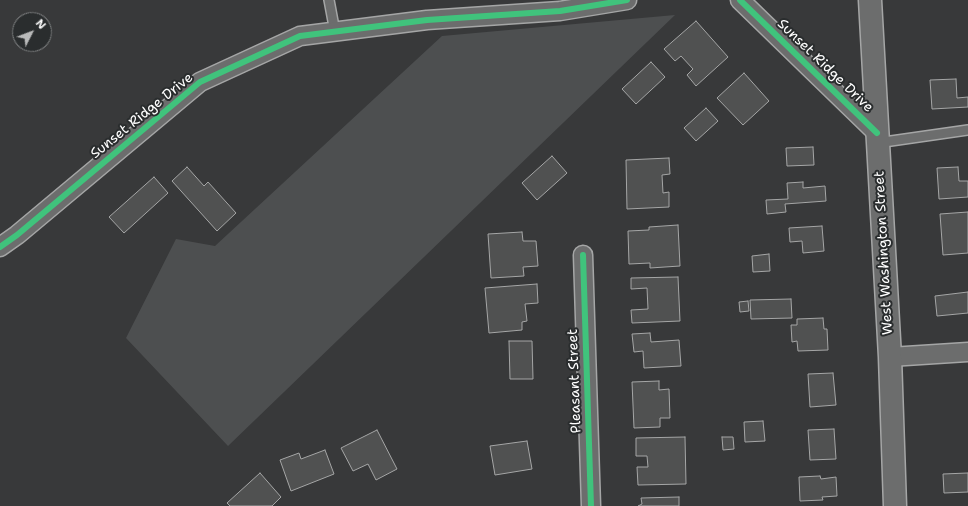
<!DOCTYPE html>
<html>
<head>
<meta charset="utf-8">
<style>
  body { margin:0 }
  #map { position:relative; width:968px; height:506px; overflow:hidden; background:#38393a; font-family:"Shantell Sans",sans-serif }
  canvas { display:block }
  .north { position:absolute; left:12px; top:12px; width:40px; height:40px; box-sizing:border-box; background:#2a2d2e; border:1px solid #7f8182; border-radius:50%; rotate:48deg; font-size:11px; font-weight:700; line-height:16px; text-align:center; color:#fff }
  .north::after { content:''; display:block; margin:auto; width:14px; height:18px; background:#b9baba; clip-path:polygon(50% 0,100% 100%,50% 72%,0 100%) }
</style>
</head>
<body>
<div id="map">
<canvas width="968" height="506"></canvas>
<div class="north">N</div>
</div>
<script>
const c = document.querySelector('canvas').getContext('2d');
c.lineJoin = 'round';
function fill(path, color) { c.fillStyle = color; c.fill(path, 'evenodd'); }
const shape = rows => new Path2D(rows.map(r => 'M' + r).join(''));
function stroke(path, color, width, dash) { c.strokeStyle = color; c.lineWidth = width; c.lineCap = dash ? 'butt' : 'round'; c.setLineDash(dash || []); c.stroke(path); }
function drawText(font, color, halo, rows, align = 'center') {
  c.font = font + ' "Shantell Sans",sans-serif'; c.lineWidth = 4; c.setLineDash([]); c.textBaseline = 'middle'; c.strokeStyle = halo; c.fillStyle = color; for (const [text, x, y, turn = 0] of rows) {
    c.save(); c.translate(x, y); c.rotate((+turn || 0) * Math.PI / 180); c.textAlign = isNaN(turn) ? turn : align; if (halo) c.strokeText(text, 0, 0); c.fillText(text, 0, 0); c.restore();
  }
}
const green = shape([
  [675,15,228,446,126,338,176,239,215,246,442,36]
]);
const building = shape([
  [696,21,728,57,696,86,687,75,693,69,681,56,675,61,664,49,696,21],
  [651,62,665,77,636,104,622,89,651,62],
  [744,73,769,101,743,125,717,98,744,73],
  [956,79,957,98,968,97,968,107,932,109,930,80,956,79],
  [706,108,718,121,696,141,684,128,706,108],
  [813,147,814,165,787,166,786,148,813,147],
  [552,156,567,173,537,200,522,183,552,156],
  [669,158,670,174,662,175,663,193,669,192,669,207,627,209,626,160,669,158],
  [187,167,204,186,208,182,236,213,217,231,172,181,187,167],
  [958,167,959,181,968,181,968,197,939,199,937,168,958,167],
  [154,177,168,193,124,233,109,217,154,177],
  [803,182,803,188,825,186,826,201,785,204,786,212,767,214,766,200,788,199,787,183,803,182],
  [968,212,968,253,943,255,940,214,968,212],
  [678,225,680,266,650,268,650,263,629,264,628,231,649,230,649,227,678,225],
  [822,226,824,251,803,253,802,241,790,242,789,228,822,226],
  [522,232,523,241,536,241,538,266,523,267,524,276,491,278,488,234,522,232],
  [769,254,770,271,753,272,752,256,769,254],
  [678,277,680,321,632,323,631,310,648,309,647,288,631,289,631,278,678,277],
  [537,284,538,303,525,304,527,321,522,322,522,330,489,333,485,288,537,284],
  [968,292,968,313,937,316,935,296,968,292],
  [791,299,792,318,751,319,750,300,791,299],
  [748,301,749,311,740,312,739,302,748,301],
  [823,318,824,329,827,329,828,350,798,351,797,341,792,342,791,325,797,325,797,319,823,318],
  [650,333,651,342,679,340,681,366,644,368,643,351,634,352,632,334,650,333],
  [509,341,532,341,533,379,510,379,509,341],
  [833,373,836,405,810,407,808,374,833,373],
  [659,381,659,390,669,389,670,418,660,418,660,427,634,428,632,382,659,381],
  [763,421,765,441,745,442,744,422,763,421],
  [834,429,836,459,810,460,808,430,834,429],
  [377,430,397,469,376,480,368,464,353,471,341,448,377,430],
  [685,437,686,484,638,485,637,467,648,467,647,456,636,456,636,438,685,437],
  [722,437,733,437,734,449,723,450,722,437],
  [527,441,532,469,495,475,490,446,527,441],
  [325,450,334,474,291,491,280,460,299,453,301,459,325,450],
  [260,473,281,497,272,506,230,506,227,503,260,473],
  [968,473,968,492,944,493,943,474,968,473],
  [820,476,821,479,836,477,837,496,822,497,823,500,800,501,799,477,820,476],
  [679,497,679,506,638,506,642,504,641,498,679,497]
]);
const lane = shape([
  [329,0,335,32],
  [877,143,968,130]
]);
const street = shape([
  [740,0,877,133],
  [0,247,17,235,200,82,300,36,427,20,560,11,627,0],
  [583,255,591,506],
  [890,357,968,352]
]);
const secondary = shape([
  [870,0,890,357,895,506]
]);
const cycleway = shape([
  [740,0,877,133],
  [0,247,17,235,200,82,300,36,427,20,560,11,627,0],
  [583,255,591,506]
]);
const streetNames = [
  ["Sunset Ridge Drive",825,66,44],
  ["Sunset Ridge Drive",142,116,-39],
  ["West Washington Street",884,253,-93],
  ["Pleasant Street",575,381,-92]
];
fill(green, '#4d4f50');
fill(building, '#505151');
stroke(building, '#a5a6a6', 1);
stroke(lane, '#a5a6a6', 12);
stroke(street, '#a5a6a6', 21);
stroke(secondary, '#a5a6a6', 25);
stroke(lane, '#6c6d6d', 9);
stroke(street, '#6c6d6d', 18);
stroke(secondary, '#6c6d6d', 22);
stroke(cycleway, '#40c37c', 6);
drawText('14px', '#fff', '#2a2d2e', streetNames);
</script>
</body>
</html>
